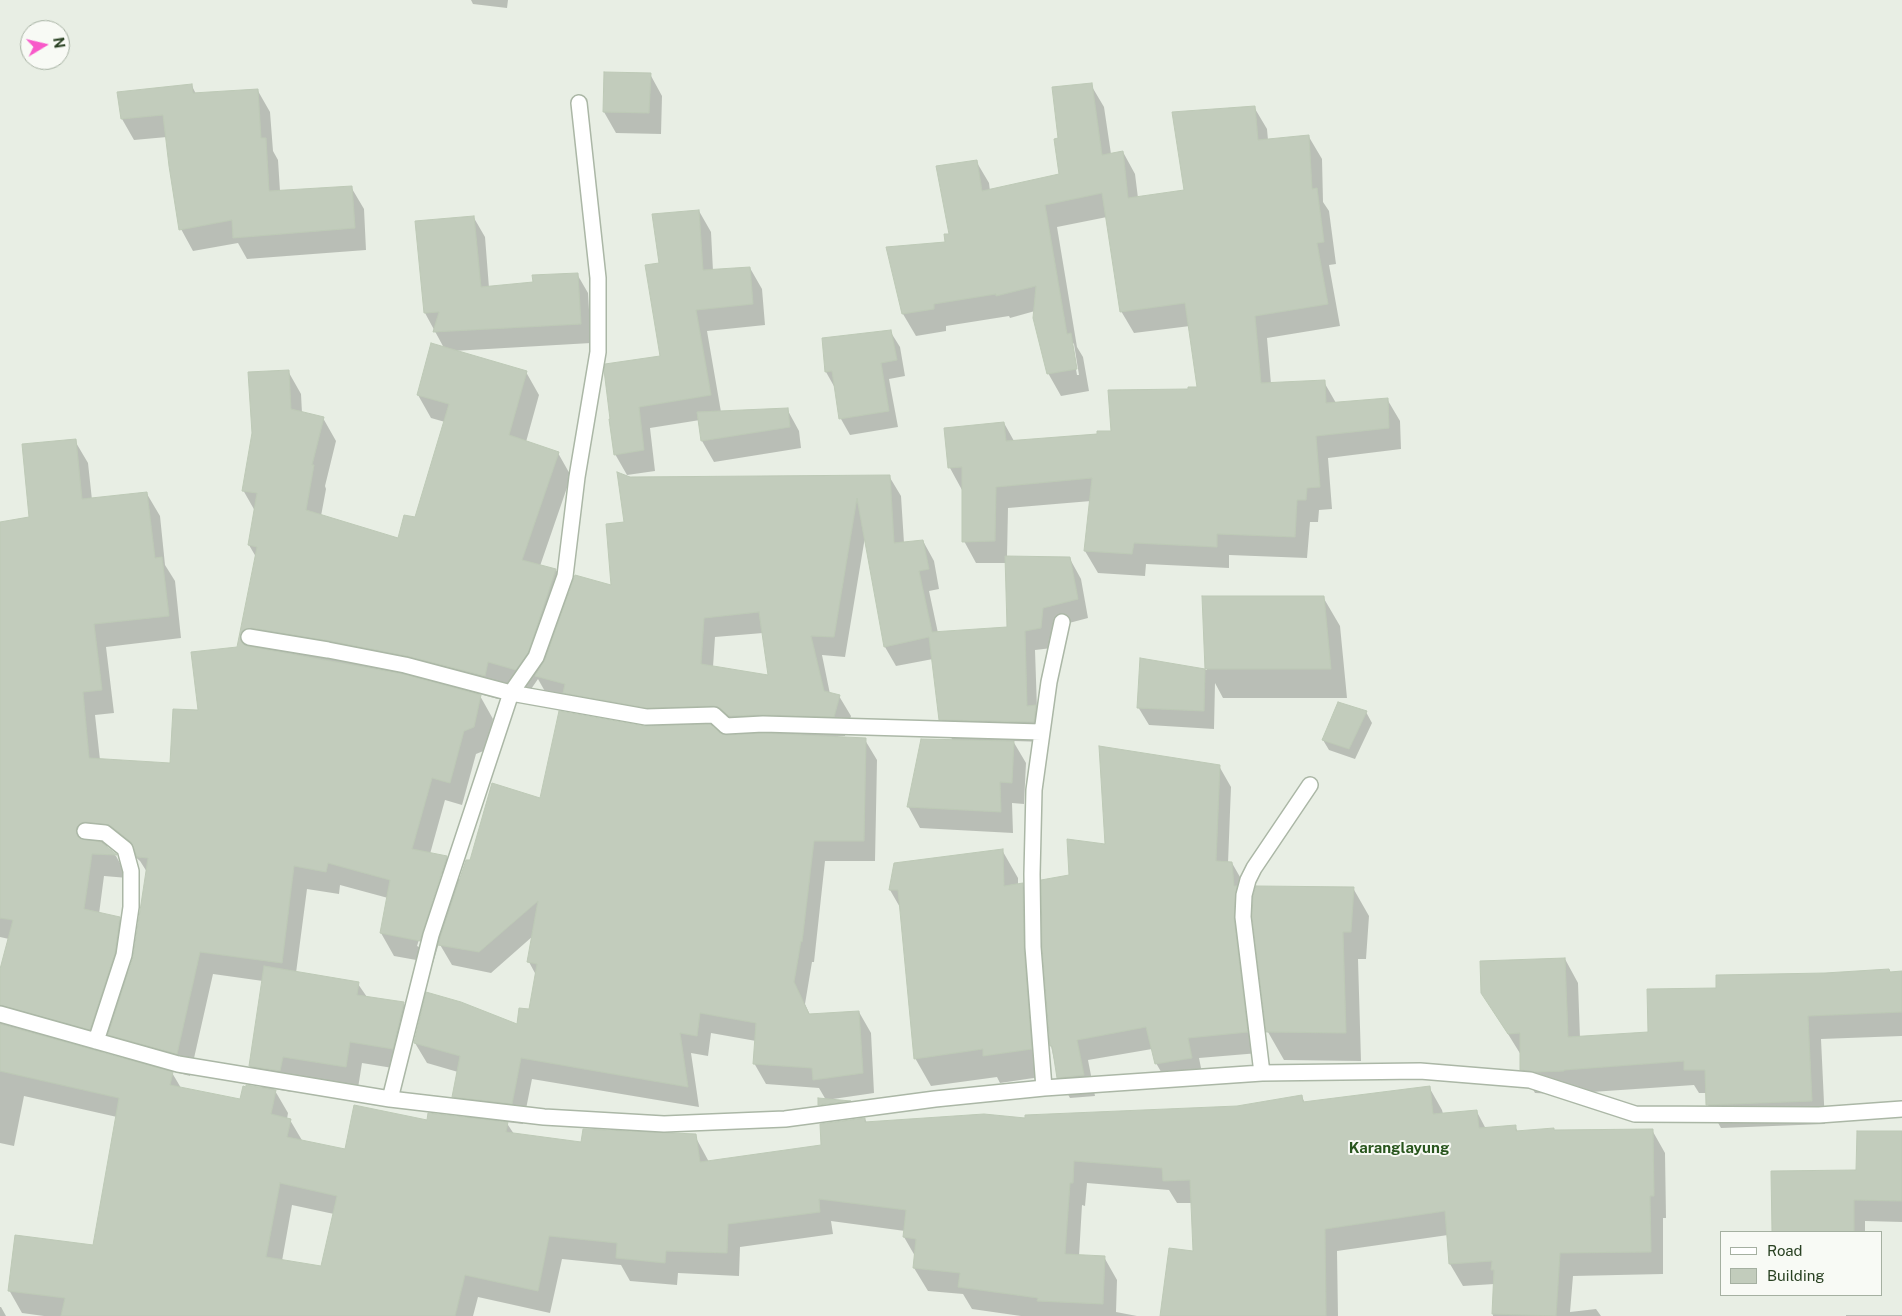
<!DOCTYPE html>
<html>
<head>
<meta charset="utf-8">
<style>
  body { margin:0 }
  #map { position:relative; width:1902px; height:1316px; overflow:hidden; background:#e8eee4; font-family:"Public Sans",sans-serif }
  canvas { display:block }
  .legend { position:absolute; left:1720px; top:1231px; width:162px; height:65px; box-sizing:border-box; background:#f8faf5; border:1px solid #a5b0a1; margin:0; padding:6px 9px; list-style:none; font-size:15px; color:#294122 }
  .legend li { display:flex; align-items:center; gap:10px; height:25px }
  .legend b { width:25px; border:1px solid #a5b0a1 }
  .north { position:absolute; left:20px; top:20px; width:50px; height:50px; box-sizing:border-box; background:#f8faf5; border:1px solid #a5b0a1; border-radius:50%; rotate:81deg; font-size:14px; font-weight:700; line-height:20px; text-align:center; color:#294122 }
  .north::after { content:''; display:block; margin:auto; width:18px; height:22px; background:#f859c9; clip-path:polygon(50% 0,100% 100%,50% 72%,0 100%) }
</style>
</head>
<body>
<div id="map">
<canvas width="1902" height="1316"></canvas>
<ul class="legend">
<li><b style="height:6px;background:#fff"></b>Road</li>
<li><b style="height:14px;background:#c2ccbc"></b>Building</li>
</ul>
<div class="north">N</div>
</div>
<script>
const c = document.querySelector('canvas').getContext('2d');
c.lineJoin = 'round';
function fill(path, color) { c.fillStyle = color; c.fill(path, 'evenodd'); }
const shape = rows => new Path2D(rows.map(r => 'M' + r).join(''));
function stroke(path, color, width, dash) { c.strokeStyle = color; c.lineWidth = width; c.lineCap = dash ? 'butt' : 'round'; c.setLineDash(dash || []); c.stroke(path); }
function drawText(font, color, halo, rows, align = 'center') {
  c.font = font + ' "Public Sans",sans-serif'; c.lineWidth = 4; c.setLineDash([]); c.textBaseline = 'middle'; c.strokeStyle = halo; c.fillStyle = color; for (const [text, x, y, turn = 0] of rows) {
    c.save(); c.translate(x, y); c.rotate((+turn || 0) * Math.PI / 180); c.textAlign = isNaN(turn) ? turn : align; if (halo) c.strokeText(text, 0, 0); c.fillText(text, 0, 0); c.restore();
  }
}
const shadow = shape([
  [471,0,508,0,507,8,473,4],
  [650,74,662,96,661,134,616,133,604,112],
  [1091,85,1104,107,1111,154,1123,152,1135,174,1138,198,1186,191,1254,107,1267,129,1268,140,1309,137,1322,159,1323,202,1329,211,1336,264,1329,265,1340,326,1267,338,1271,384,1324,382,1336,403,1387,399,1400,421,1401,449,1328,458,1332,509,1319,510,1318,522,1310,522,1307,558,1229,555,1229,568,1146,564,1145,576,1098,573,1085,551,1091,501,1008,508,1007,557,1070,559,1081,579,1088,618,1054,627,1052,648,1035,650,1037,709,1047,726,1045,742,1013,741,1026,763,1024,804,1012,803,1013,833,920,828,908,806,953,741,941,719,933,659,896,666,885,647,865,537,845,657,822,655,830,694,839,696,851,716,845,736,838,736,838,738,865,740,877,760,875,861,825,861,814,962,812,962,805,1004,810,1015,859,1012,871,1033,874,1093,826,1100,819,1088,766,1084,754,1063,756,1041,711,1033,708,1056,691,1053,699,1107,532,1079,523,1124,506,1122,514,1134,582,1143,695,1136,709,1162,822,1146,865,1119,867,1123,1026,1119,1237,1108,1302,1097,1305,1103,1429,1087,1442,1110,1443,1114,1477,1112,1486,1129,1515,1126,1518,1132,1652,1130,1665,1153,1666,1218,1663,1218,1663,1274,1573,1276,1570,1312,1596,1309,1601,1316,1493,1316,1494,1284,1463,1286,1450,1264,1448,1235,1337,1251,1338,1316,1161,1316,1194,1253,1192,1203,1177,1203,1169,1190,1087,1183,1085,1206,1082,1205,1079,1256,1104,1257,1117,1280,1116,1312,1137,1316,1021,1316,972,1309,963,1294,928,1291,914,1268,915,1256,904,1237,905,1231,831,1221,833,1234,740,1247,739,1276,678,1273,677,1285,630,1281,621,1265,562,1259,550,1313,478,1297,473,1316,44,1316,22,1313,9,1290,94,1247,117,1117,24,1096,14,1146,0,1143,0,974,9,939,0,937,0,552,30,518,75,441,88,463,92,500,147,494,160,516,165,565,175,581,181,638,106,647,114,713,95,715,100,760,171,764,200,712,238,648,256,557,249,545,255,511,243,490,288,371,301,394,302,413,323,418,336,441,325,486,326,489,321,516,399,540,416,519,445,422,431,418,418,395,444,348,425,313,417,222,474,218,485,237,489,288,534,283,577,274,588,293,591,343,453,351,526,372,539,395,526,442,558,453,571,476,540,566,556,570,569,594,612,587,625,523,630,478,889,476,901,496,904,543,923,541,934,561,939,589,929,591,938,633,1009,628,1007,563,976,563,964,541,962,490,950,468,945,430,1004,423,1014,441,1113,433,1189,391,1198,388,1190,326,1134,333,1121,311,1107,217,1057,227,1077,347,1083,357,1089,391,1061,396,1048,373,1035,311,1010,318,1009,316,946,326,946,331,916,336,903,314,887,248,946,243,976,161,989,183,990,191,1060,175,1060,139],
  [1071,341,1074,344,1079,375,1077,375],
  [763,633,770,677,713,667,715,637],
  [538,679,547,695,569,701,575,712,653,726,644,728,541,799,471,862,460,881,446,857,430,854,445,800,462,805,476,754,486,750,493,719,479,694,498,699,501,684,529,692],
  [726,725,733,728,742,736,726,737,719,734,710,726],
  [104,846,125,848,140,861,147,872,134,957,129,973,128,973,132,941,119,919,99,914,104,876,128,878,116,856],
  [440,874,443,874,419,947,417,946],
  [340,885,388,898,381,933,394,956,433,963,439,943,452,965,491,973,533,936,529,962,536,975,530,1011,518,1026,415,1043,427,1063,458,1072,454,1097,466,1119,427,1122,346,1151,303,1142,290,1120,287,1119,288,1113,274,1089,292,1092,295,1078,358,1088,362,1063,405,1070,416,1025,404,1004,367,997,358,984,296,973,307,889,339,894],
  [213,974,263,981,250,1066,263,1089,241,1100,181,1088,171,1071,190,1076],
  [109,1033,124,1059,102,1053],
  [292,1205,334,1214,322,1268,282,1261],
  [192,86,196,94,258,91,270,112,273,151,278,160,280,191,351,187,364,209,366,250,247,259,238,243,193,251,181,229,167,137,134,140,122,119],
  [699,211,711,232,713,271,750,268,762,289,765,325,707,331,721,412,787,409,799,431,801,448,714,462,702,441,700,420,650,428,655,471,627,475,615,454,662,357,660,264],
  [890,331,900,347,905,376,889,379,898,427,850,435,841,419,835,388,826,372,824,339],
  [1203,597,1323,597,1340,626,1347,698,1223,698,1215,683,1214,729,1149,725,1138,707,1141,660,1207,670],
  [1366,712,1372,723,1355,759,1329,750,1323,740],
  [1219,766,1231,787,1228,863,1232,863,1244,884,1259,1053,1199,1058,1203,1078,1168,1084,1156,1063,1152,1049,1088,1060,1095,1096,1070,1098,1058,1077,1051,1046,1071,876,1106,845],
  [1002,850,1018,878,1018,885,1022,884,1038,912,1047,1076,1000,1083,997,1077,931,1086,915,1058,901,909,890,890,895,865],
  [1353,888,1369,916,1366,959,1358,959,1361,1061,1284,1060,1268,1032],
  [1565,959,1578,983,1580,1038,1649,1033,1718,989,1902,973,1902,1036,1821,1039,1825,1124,1721,1128,1708,1105,1707,1093,1699,1093,1694,1085,1577,1093,1577,1095,1535,1093,1522,1069,1521,1055,1482,992],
  [1902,1132,1902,1222,1865,1221,1865,1232,1773,1232,1772,1172,1857,1171],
  [0,1307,1,1307,6,1316,0,1316],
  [1846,1315,1902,1315,1902,1316,1846,1316]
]);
const building = shape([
  [604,72,651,73,649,113,603,112,604,72],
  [1092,83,1102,155,1123,151,1128,198,1184,190,1172,112,1255,106,1258,140,1309,135,1312,189,1317,188,1324,242,1317,243,1328,304,1255,316,1261,383,1325,380,1326,403,1388,398,1389,428,1316,436,1320,487,1307,488,1306,500,1297,500,1295,537,1217,534,1217,547,1134,543,1132,554,1084,551,1092,478,996,487,995,541,962,542,962,467,948,468,944,428,1004,422,1006,441,1097,434,1097,431,1111,431,1108,390,1188,389,1188,387,1197,387,1185,303,1120,312,1102,193,1045,205,1067,334,1071,333,1077,369,1047,374,1033,318,1036,286,996,296,996,294,934,304,934,309,902,314,886,247,945,242,944,234,949,234,936,166,977,160,982,191,1059,174,1054,139,1058,138,1052,87,1092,83],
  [192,84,193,93,258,89,261,138,266,138,269,191,352,186,355,228,233,238,232,220,179,230,169,166,163,115,121,119,117,92,192,84],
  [699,210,703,270,750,267,753,304,696,310,711,395,639,407,644,450,614,455,609,419,610,419,604,370,605,364,660,356,645,265,659,263,652,214,699,210],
  [474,216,481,287,533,282,532,275,578,273,581,324,433,332,439,312,424,313,415,221,474,216],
  [891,330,897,360,881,363,889,411,839,419,832,371,825,372,822,338,891,330],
  [431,343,527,371,509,435,559,452,522,560,556,569,528,653,516,670,488,662,485,676,407,656,330,641,251,628,242,631,240,636,243,644,247,646,403,674,481,695,474,727,464,731,450,783,432,778,412,849,447,856,420,941,380,933,390,880,328,863,326,872,294,866,282,963,200,952,177,1054,108,1035,133,957,148,858,137,857,131,842,111,826,85,822,81,823,76,830,79,838,101,842,117,855,92,854,84,909,120,917,115,953,90,1030,0,1005,0,969,13,920,0,918,0,522,29,517,22,444,76,439,82,499,147,492,155,558,162,557,169,616,94,624,102,690,83,692,89,758,170,763,173,709,198,710,191,652,237,647,257,547,248,545,257,493,242,491,252,433,248,372,289,370,291,409,324,417,312,465,314,465,306,510,398,538,404,515,415,517,449,404,417,395,431,343],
  [788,408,790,427,701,441,697,412,788,408],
  [617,472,630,477,890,475,894,543,923,540,929,569,919,571,932,632,1007,627,1005,556,1070,557,1078,599,1043,608,1041,628,1025,631,1027,706,1036,705,1034,722,939,720,929,637,884,647,857,498,834,637,811,636,824,691,840,695,834,717,763,715,729,716,720,708,714,706,647,708,563,693,565,684,535,676,545,660,575,575,611,585,606,524,624,522,617,472],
  [759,612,768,675,701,664,704,618,759,612],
  [1202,596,1324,596,1331,669,1205,669,1202,596],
  [1140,658,1205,669,1204,711,1137,708,1140,658],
  [1338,702,1367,711,1349,749,1322,740,1338,702],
  [559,711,645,726,710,724,720,733,726,735,763,733,866,738,864,841,814,841,802,942,801,941,794,982,809,1014,859,1011,863,1073,813,1080,812,1068,753,1064,756,1023,700,1013,697,1036,680,1033,688,1087,521,1058,512,1104,452,1097,460,1056,414,1043,426,992,461,1002,517,1024,519,1008,529,1009,537,964,527,962,538,901,479,952,438,945,440,938,466,860,470,860,492,783,540,798,559,711],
  [921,739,1014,741,1012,783,1000,782,1001,812,907,807,921,739],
  [1099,746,1220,765,1216,861,1232,862,1234,886,1237,886,1234,918,1248,1032,1188,1038,1192,1058,1155,1064,1146,1027,1077,1040,1084,1075,1057,1078,1052,1046,1050,1046,1042,947,1041,880,1069,875,1067,839,1105,844,1099,746],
  [1003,849,1004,886,1023,883,1024,948,1032,1049,983,1056,983,1049,914,1059,898,890,889,890,894,863,1003,849],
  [1256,886,1354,887,1351,932,1343,932,1346,1033,1266,1032,1252,917,1253,896,1256,886],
  [1565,958,1568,1037,1648,1032,1647,989,1716,988,1716,975,1825,973,1889,969,1890,972,1902,971,1902,1012,1808,1016,1812,1101,1706,1105,1705,1070,1684,1070,1684,1061,1564,1070,1564,1071,1535,1072,1520,1070,1520,1033,1508,1034,1481,993,1480,961,1565,958],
  [264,966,359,982,357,995,404,1002,393,1049,350,1042,346,1067,283,1057,280,1071,249,1066,264,966],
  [0,1024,173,1072,170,1085,240,1099,243,1086,246,1087,246,1085,276,1090,271,1114,291,1119,287,1137,345,1149,354,1105,427,1120,428,1113,508,1122,506,1132,581,1142,583,1129,696,1134,700,1162,821,1145,820,1124,865,1118,865,1122,984,1114,1025,1118,1025,1115,1237,1106,1302,1095,1303,1102,1430,1086,1433,1114,1477,1110,1479,1128,1516,1125,1516,1131,1554,1128,1554,1130,1653,1129,1654,1196,1650,1196,1651,1252,1560,1253,1556,1316,1492,1314,1494,1270,1491,1270,1492,1261,1449,1264,1445,1211,1325,1229,1326,1316,1160,1316,1169,1248,1193,1251,1190,1180,1163,1181,1162,1168,1074,1161,1073,1183,1070,1183,1065,1254,1105,1256,1103,1304,1037,1301,1038,1298,958,1287,960,1273,913,1268,916,1239,903,1237,906,1210,819,1199,820,1212,728,1224,727,1253,666,1251,665,1263,616,1258,617,1243,549,1236,538,1291,465,1275,455,1316,61,1316,65,1298,8,1291,15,1235,93,1245,119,1098,0,1071,0,1024],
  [280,1183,337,1196,321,1266,266,1257,280,1183],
  [818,1098,851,1101,818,1105,818,1098],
  [1857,1131,1902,1131,1902,1201,1854,1200,1854,1232,1772,1232,1771,1171,1856,1170,1857,1131]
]);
const minor = shape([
  [249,637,328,650,405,665,511,693,646,717,714,715,726,726,763,724,1041,732],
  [85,831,105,833,125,849,131,871,131,907,124,955,96,1041],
  [0,1014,178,1064,390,1099,544,1117,664,1124,785,1119,935,1099,1044,1088,1262,1073,1420,1071,1530,1080,1635,1114,1819,1115,1902,1109],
  [1262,1073,1243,917,1244,895,1248,880,1254,868,1310,785],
  [1044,1088,1033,947,1032,874,1034,790,1049,682,1062,622],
  [390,1099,431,935,511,693,536,657,565,576,577,477,598,352,598,278,579,103]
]);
const quarterNames = [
  ["Karanglayung",1399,1148]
];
fill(shadow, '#0003');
fill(building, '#c2ccbc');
stroke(building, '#bdc9b6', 1);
stroke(minor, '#abb7a6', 18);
stroke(minor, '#fff', 15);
drawText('bold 15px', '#28551d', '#f8faf5', quarterNames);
</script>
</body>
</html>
